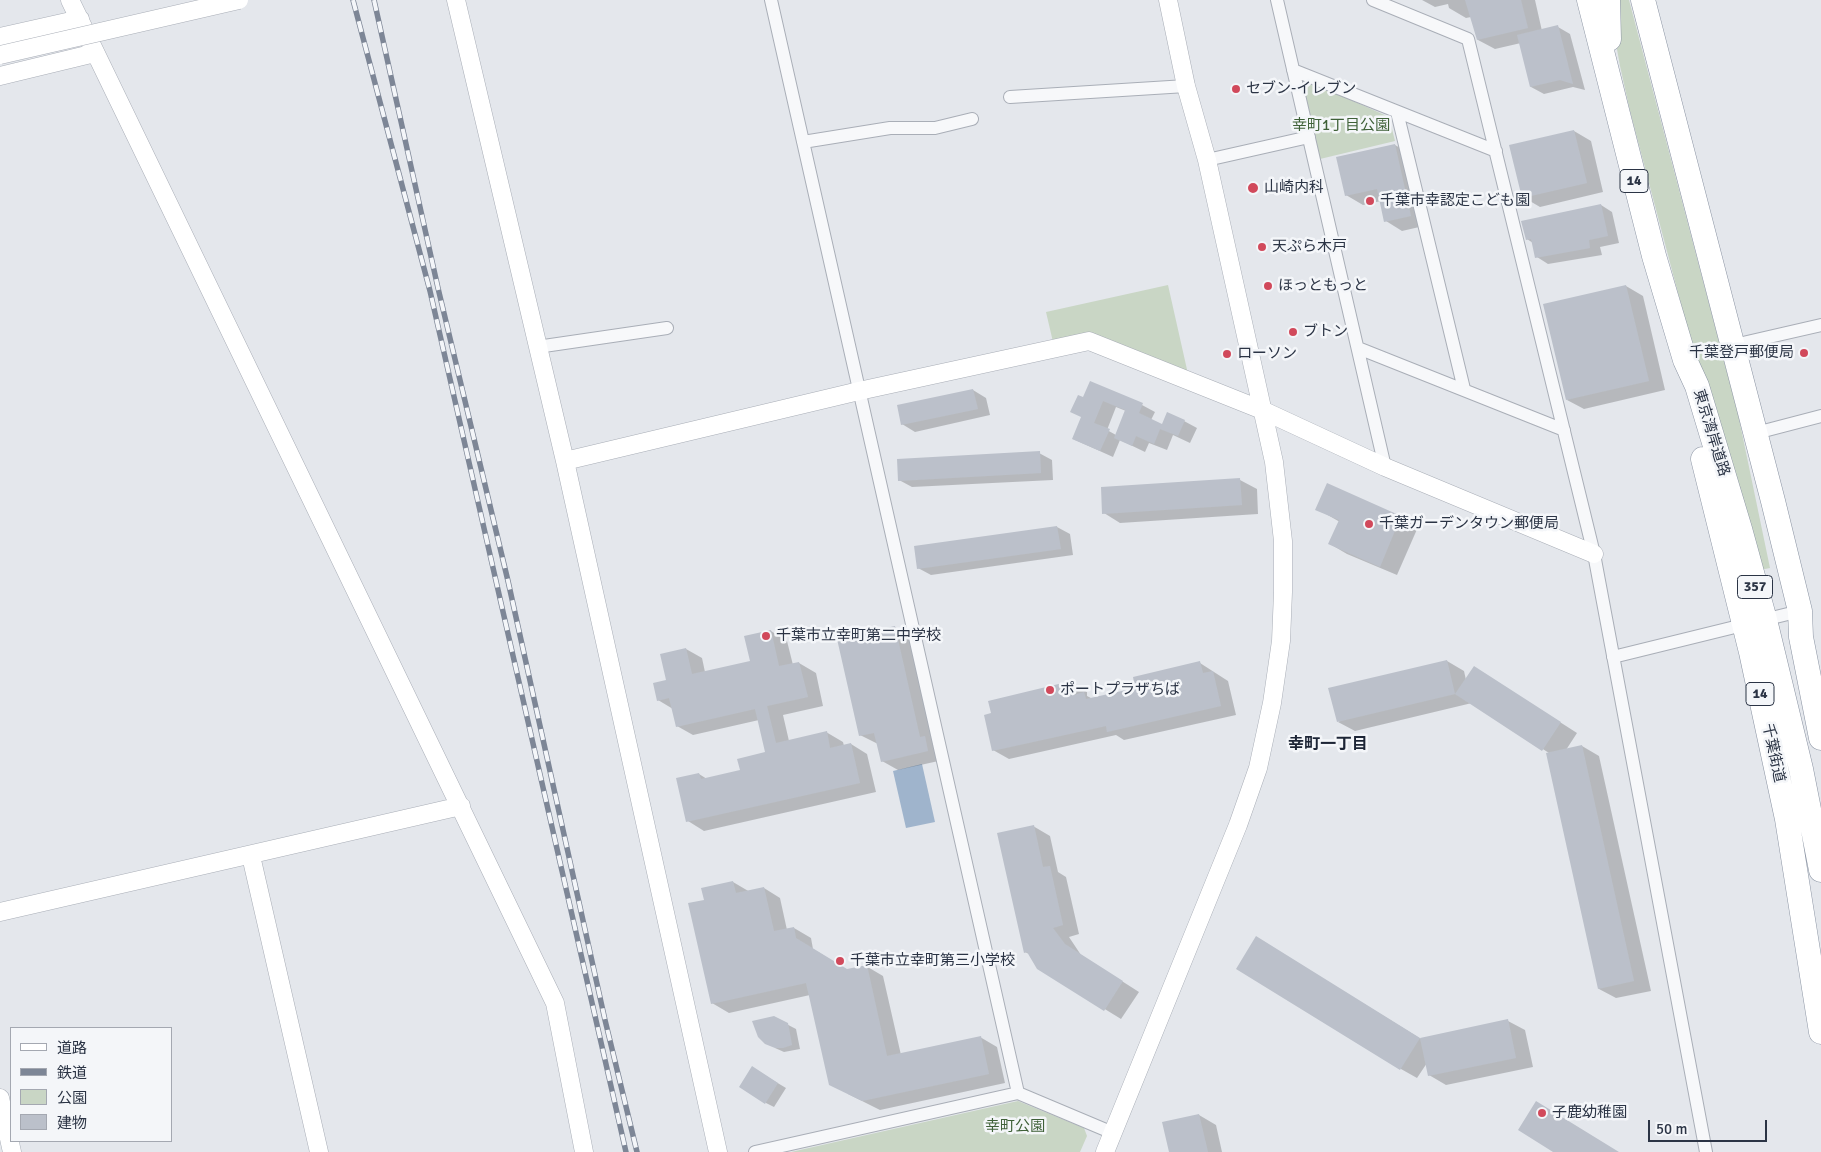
<!DOCTYPE html>
<html>
<head>
<meta charset="utf-8">
<style>
  body { margin:0 }
  #map { position:relative; width:1821px; height:1152px; overflow:hidden; background:#e4e7ec; font-family:Signika,"Noto Sans JP",sans-serif }
  canvas { display:block }
  .legend { position:absolute; left:10px; top:1027px; width:162px; height:115px; box-sizing:border-box; background:#f4f6f9; border:1px solid #a4a8b1; margin:0; padding:6px 9px; list-style:none; font-size:15px; color:#2b3445 }
  .legend li { display:flex; align-items:center; gap:10px; height:25px }
  .legend b { width:25px; border:1px solid #a4a8b1 }
  .scale { position:absolute; left:1648px; top:1120px; width:119px; height:22px; box-sizing:border-box; border:2px solid #2b3445; border-top:0; padding-left:6px; font-size:15px; line-height:18px; white-space:nowrap; color:#2b3445; -webkit-text-stroke:4px #f4f6f9; paint-order:stroke }
</style>
</head>
<body>
<div id="map">
<canvas width="1821" height="1152"></canvas>
<ul class="legend">
<li><b style="height:6px;background:#fff"></b>道路</li>
<li><b style="height:6px;background:#7d8696"></b>鉄道</li>
<li><b style="height:14px;background:#c9d6c5"></b>公園</li>
<li><b style="height:14px;background:#bbc0ca"></b>建物</li>
</ul>
<div class="scale">50 m</div>
</div>
<script>
const c = document.querySelector('canvas').getContext('2d');
c.lineJoin = 'round';
function fill(path, color) { c.fillStyle = color; c.fill(path, 'evenodd'); }
const shape = rows => new Path2D(rows.map(r => 'M' + r).join(''));
function stroke(path, color, width, dash) { c.strokeStyle = color; c.lineWidth = width; c.lineCap = dash ? 'butt' : 'round'; c.setLineDash(dash || []); c.stroke(path); }
function drawText(font, color, halo, rows, align = 'center') {
  c.font = font + ' Signika,"Noto Sans JP",sans-serif'; c.lineWidth = 5; c.setLineDash([]); c.textBaseline = 'middle'; c.strokeStyle = halo; c.fillStyle = color; for (const [text, x, y, turn = 0] of rows) {
    c.save(); c.translate(x, y); c.rotate((+turn || 0) * Math.PI / 180); c.textAlign = isNaN(turn) ? turn : align; if (halo) c.strokeText(text, 0, 0); c.fillText(text, 0, 0); c.restore();
  }
}
const green = shape([
  [1612,0,1629,0,1738,414,1770,568,1760,570,1683,312,1630,111,1620,66,1613,27],
  [1313,83,1389,117,1395,141,1320,159,1303,91],
  [1168,285,1188,374,1090,334,1053,342,1046,312],
  [1018,1101,1084,1128,1087,1136,1080,1152,791,1152]
]);
const water = shape([
  [922,764,935,822,906,828,893,771]
]);
const shadow = shape([
  [1422,0,1535,0,1542,31,1558,27,1570,34,1585,90,1573,87,1544,94,1531,87,1521,43,1495,49,1478,40,1471,17,1466,18,1449,8,1448,4,1435,7],
  [1574,131,1591,141,1603,192,1540,207,1523,197],
  [1395,145,1412,155,1428,225,1402,231,1386,221,1381,201,1363,205,1346,195],
  [1601,205,1612,212,1619,243,1600,247,1602,255,1548,264,1537,257,1533,243,1527,239],
  [1626,286,1643,296,1665,390,1584,409,1567,400],
  [973,390,986,398,990,415,915,432,902,424],
  [1078,397,1142,405,1155,412,1151,420,1163,425,1184,421,1197,428,1190,443,1173,435,1167,450,1149,443,1145,452,1120,440,1113,457,1073,439,1082,418],
  [1116,407,1126,411,1116,435,1107,430],
  [1039,453,1052,460,1053,480,912,487,899,480],
  [1240,480,1257,489,1258,514,1120,523,1104,513],
  [1328,485,1401,517,1418,527,1397,575,1347,554,1330,544,1340,522,1317,509],
  [1057,527,1070,534,1073,555,931,575,918,568],
  [894,628,910,637,943,760,898,770,882,761,878,744,860,735],
  [771,631,787,641,793,665,799,663,816,673,823,706,783,715,789,741,826,732,843,742,844,746,851,744,867,754,876,792,704,831,688,821,699,774,707,779,741,771,766,753,759,720,693,735,677,726,673,709,658,700,686,649,702,658,705,672,752,662],
  [1447,661,1464,671,1466,680,1474,667,1577,733,1566,750,1582,746,1599,756,1651,991,1616,998,1599,989,1549,753,1472,703,1355,731,1338,722],
  [1200,663,1228,681,1236,715,1124,740,1116,735,1009,759,993,750,1071,683,1087,692,1087,696,1093,699,1137,689],
  [1033,826,1050,836,1058,872,1066,877,1079,934,1069,937,1081,955,1139,992,1121,1019,1038,968,1031,955,1025,952],
  [733,882,750,892,764,888,780,898,787,930,794,928,811,938,813,949,847,970,866,966,883,976,901,1055,980,1037,997,1047,1005,1083,880,1110,848,1094,810,995,729,1013,712,1003,706,901],
  [1273,948,1421,1039,1508,1021,1525,1030,1533,1067,1446,1085,1429,1075,1427,1063,1417,1078,1401,1069],
  [773,1017,796,1029,800,1049,784,1052,775,1048],
  [761,1073,786,1088,774,1107,766,1103],
  [1199,1115,1216,1125,1222,1152,1170,1152]
]);
const building = shape([
  [1465,0,1521,0,1528,28,1477,40],
  [1558,25,1573,84,1560,80,1530,87,1517,35],
  [1574,130,1587,183,1522,198,1509,145],
  [1395,144,1411,216,1384,222,1377,189,1345,196,1336,157],
  [1601,204,1608,236,1589,240,1590,248,1535,258,1531,239,1526,240,1521,221],
  [1626,285,1649,381,1566,400,1543,304],
  [1090,381,1143,403,1139,413,1162,424,1167,412,1185,420,1178,436,1160,429,1154,444,1136,436,1132,446,1114,438,1125,410,1103,401,1094,423,1110,429,1100,451,1072,439,1081,417,1070,412,1078,395,1083,397],
  [973,389,978,409,901,425,897,405],
  [1040,451,1041,473,898,481,897,459],
  [1240,478,1242,505,1102,514,1101,487],
  [1327,483,1401,516,1380,567,1328,544,1339,520,1315,510],
  [1057,526,1061,549,917,569,914,546],
  [895,626,920,737,925,736,928,751,881,762,874,733,859,736,837,639],
  [771,630,779,666,799,662,808,697,767,706,776,743,827,731,830,748,851,743,860,783,686,822,676,778,699,773,701,779,740,770,737,759,765,752,755,709,676,727,669,698,657,701,653,683,666,680,660,654,686,648,692,674,750,661,744,636],
  [1447,660,1455,694,1337,722,1328,688],
  [1200,661,1203,673,1213,671,1221,706,1107,732,1106,726,992,751,984,715,991,713,988,701,1071,681,1074,695,1084,692,1086,699,1135,688,1133,677],
  [1474,666,1561,722,1542,751,1455,694],
  [1582,745,1634,981,1598,989,1546,753],
  [1034,825,1043,867,1050,866,1063,925,1053,928,1065,944,1123,981,1104,1011,1037,969,1027,952,1024,953,997,833],
  [733,881,736,893,764,887,774,931,794,927,796,938,847,969,867,965,887,1056,981,1036,989,1074,862,1101,829,1085,806,983,711,1004,688,903,704,900,701,888],
  [1256,936,1420,1038,1400,1070,1236,969],
  [774,1016,788,1023,792,1045,783,1048,775,1048,765,1044,758,1037,752,1021],
  [1508,1019,1516,1058,1428,1076,1420,1038],
  [752,1066,778,1083,765,1104,739,1087],
  [1536,1101,1619,1152,1553,1152,1518,1130],
  [1199,1114,1208,1152,1169,1152,1162,1122]
]);
const street = shape([
  [771,0,1018,1093],
  [1277,0,1385,467],
  [1373,0,1468,39,1594,554,1706,1152],
  [1293,70,1496,151],
  [1010,97,1186,86],
  [1397,112,1464,389],
  [803,142,890,128,935,128,972,119],
  [1207,160,1309,137],
  [1734,345,1821,325],
  [537,347,667,328],
  [1358,348,1564,430],
  [1756,433,1821,416],
  [1613,657,1800,611],
  [755,1152,1018,1093,1113,1133]
]);
const secondary = shape([
  [70,0,555,1003,584,1152],
  [456,0,565,461,718,1152],
  [0,37,80,19],
  [0,76,95,53],
  [565,461,859,391,1089,341,1262,410,1385,467,1594,554],
  [251,856,319,1152],
  [0,912,461,806],
  [0,1098,12,1152],
  [1105,1152,1238,825,1258,768,1272,703,1281,641,1283,592,1283,541,1274,462,1207,160,1186,86,1168,0]
]);
const highway = shape([
  [1589,0,1654,256,1685,360,1697,386,1740,529,1765,620,1801,769,1821,870],
  [1608,0,1609,39],
  [1643,0,1773,501,1800,611,1801,637,1821,738],
  [1703,459,1751,652,1787,819,1821,1032]
]);
const rail = shape([
  [353,0,430,291,626,1152],
  [374,0,438,288,508,581,605,1020,637,1152]
]);
const secondaryBridge = shape([
  [0,55,239,0]
]);
const markers = [
  [1236,89,5,"#d1495b"],
  [1253,188,6,"#d1495b"],
  [1370,201,5,"#d1495b"],
  [1262,247,5,"#d1495b"],
  [1268,286,5,"#d1495b"],
  [1293,332,5,"#d1495b"],
  [1804,353,5,"#d1495b"],
  [1227,354,5,"#d1495b"],
  [1369,524,5,"#d1495b"],
  [766,636,5,"#d1495b"],
  [1050,690,5,"#d1495b"],
  [840,961,5,"#d1495b"],
  [1542,1113,5,"#d1495b"]
];
const shields = [
  [1634,181,28],
  [1755,587,35],
  [1760,694,28]
];
const shieldNames = [
  ["14",1634,181],
  ["357",1755,587],
  ["14",1760,694]
];
const poiNames = [
  ["セブン-イレブン",1246,89],
  ["山崎内科",1264,188],
  ["千葉市幸認定こども園",1380,201],
  ["天ぷら木戸",1272,247],
  ["ほっともっと",1278,286],
  ["ブトン",1303,332],
  ["千葉登戸郵便局",1794,353,"right"],
  ["ローソン",1237,354],
  ["千葉ガーデンタウン郵便局",1379,524],
  ["千葉市立幸町第二中学校",776,636],
  ["ポートプラザちば",1060,690],
  ["千葉市立幸町第三小学校",850,961],
  ["子鹿幼稚園",1552,1113]
];
const parkNames = [
  ["幸町1丁目公園",1341,126],
  ["幸町公園",1015,1127]
];
const streetNames = [
  ["東京湾岸道路",1711,433,73],
  ["千葉街道",1773,753,78]
];
const neighbourhoodNames = [
  ["幸町一丁目",1328,745]
];
fill(green, '#c9d6c5');
fill(water, '#9fb4cc');
fill(shadow, '#0003');
fill(building, '#bbc0ca');
stroke(street, '#a9aeb7', 14);
stroke(secondary, '#a9aeb7', 19);
stroke(highway, '#8b94a3', 25);
stroke(street, '#f7f8fa', 12);
stroke(secondary, '#fff', 18);
stroke(highway, '#fff', 24);
stroke(rail, '#7d8696', 5.5);
stroke(rail, '#f4f6f9', 4, [11]);
stroke(secondaryBridge, '#a9aeb7', 19, []);
stroke(secondaryBridge, '#fff', 18);
for (const [x, y, r, color] of markers) { const dot = new Path2D(); dot.arc(x, y, r, 0, 2 * Math.PI); c.fillStyle = color; c.fill(dot); stroke(dot, '#f4f6f9', 2); }
for (const [x, y, w] of shields) { const box = new Path2D(); box.roundRect(x - w / 2, y - 11.5, w, 23, 4); c.fillStyle = '#f4f6f9'; c.fill(box); stroke(box, '#2b3445', 1); }
drawText('bold 14px', '#2b3445', null, shieldNames);
drawText('15px', '#2b3445', '#f4f6f9', poiNames, 'left');
drawText('15px', '#3f6138', '#f4f6f9', parkNames);
drawText('15px', '#2b3445', '#f4f6f9', streetNames);
drawText('bold 16px', '#1d2536', '#f4f6f9', neighbourhoodNames);
</script>
</body>
</html>
